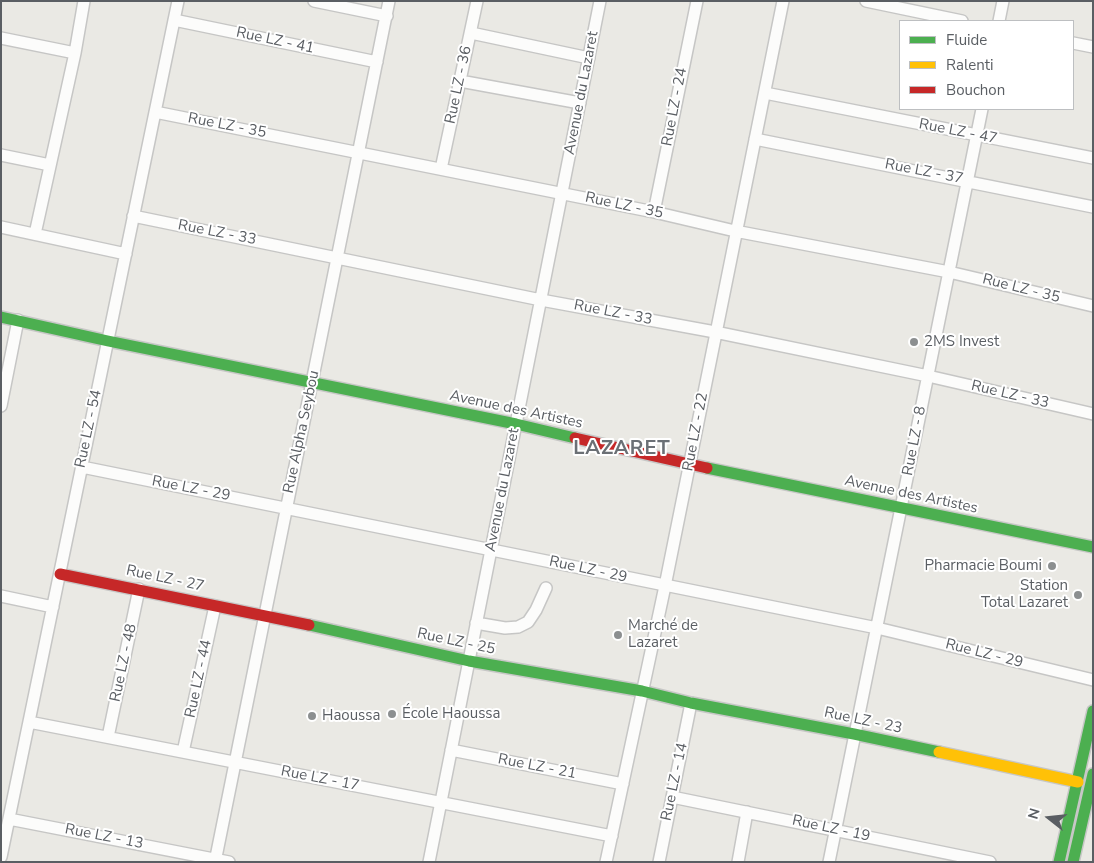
<!DOCTYPE html>
<html>
<head>
<meta charset="utf-8">
<style>
  body { margin:0 }
  #map { position:relative; width:1094px; height:863px; overflow:hidden; background:#eae9e4; font-family:"Nunito Sans",sans-serif }
  canvas { display:block }
  .frame { position:absolute; inset:0; border:2px solid #5a5e63; pointer-events:none }
  .legend { position:absolute; left:899px; top:20px; width:175px; height:90px; box-sizing:border-box; background:#fff; border:1px solid #bdbfc1; margin:0; padding:6px 9px; list-style:none; font-size:15px; color:#5a5e63 }
  .legend li { display:flex; align-items:center; gap:10px; height:25px }
  .legend b { width:25px; border:1px solid #bdbfc1 }
  .north { position:absolute; left:1024px; top:793px; width:50px; height:50px; -webkit-text-stroke:4px #fff; paint-order:stroke; rotate:286deg; font-size:14px; font-weight:700; line-height:20px; text-align:center; color:#5a5e63 }
  .north::after { content:''; display:block; margin:auto; width:18px; height:22px; background:#5a5e63; clip-path:polygon(50% 0,100% 100%,50% 72%,0 100%) }
</style>
</head>
<body>
<div id="map">
<canvas width="1094" height="863"></canvas>
<div class="frame"></div>
<ul class="legend">
<li><b style="height:6px;background:#4caf50"></b>Fluide</li>
<li><b style="height:6px;background:#ffc107"></b>Ralenti</li>
<li><b style="height:6px;background:#c62828"></b>Bouchon</li>
</ul>
<div class="north">N</div>
</div>
<script>
const c = document.querySelector('canvas').getContext('2d');
c.lineJoin = 'round';
const shape = rows => new Path2D(rows.map(r => 'M' + r).join(''));
function stroke(path, color, width, dash) { c.strokeStyle = color; c.lineWidth = width; c.lineCap = dash ? 'butt' : 'round'; c.setLineDash(dash || []); c.stroke(path); }
function drawText(font, color, halo, rows, align = 'center') {
  c.font = font + ' "Nunito Sans",sans-serif'; c.lineWidth = 4; c.setLineDash([]); c.textBaseline = 'middle'; c.strokeStyle = halo; c.fillStyle = color; for (const [text, x, y, turn = 0] of rows) {
    c.save(); c.translate(x, y); c.rotate((+turn || 0) * Math.PI / 180); c.textAlign = isNaN(turn) ? turn : align; if (halo) c.strokeText(text, 0, 0); c.fillText(text, 0, 0); c.restore();
  }
}
const street = shape([
  [314,1,387,16],
  [866,1,962,21],
  [174,20,377,62],
  [999,21,1003,1],
  [471,33,589,58],
  [1,38,75,53],
  [1073,43,1093,47],
  [460,81,580,103],
  [765,93,1093,158],
  [155,112,654,212,735,231,949,272,1093,306],
  [755,139,1093,207],
  [1,155,50,165],
  [441,169,477,1],
  [654,212,697,1],
  [133,216,541,300,715,332,928,376,1093,414],
  [1,227,126,254],
  [35,234,75,53,84,1],
  [1,406,18,320],
  [82,467,877,628,1093,680],
  [1,596,53,607],
  [476,623,505,628,518,627,528,622,536,610,546,588],
  [29,722,612,836],
  [108,737,139,589],
  [451,750,623,784],
  [183,752,215,606],
  [672,797,990,862],
  [9,819,229,862],
  [1,857,178,1],
  [215,862,389,1],
  [429,862,600,1],
  [606,862,665,586,783,1],
  [659,862,691,703],
  [738,862,747,812],
  [829,862,982,109]
]);
const fast = shape([
  [1,317,108,341,516,424,575,438],
  [707,468,1093,547],
  [309,625,469,661,642,691,691,703,854,734,939,752],
  [1059,862,1093,711],
  [1073,862,1093,774]
]);
const slow = shape([
  [939,752,1078,782]
]);
const jam = shape([
  [575,438,707,468],
  [60,574,309,625]
]);
const markers = [
  [914,342,5,"#8c8f90"],
  [1052,566,5,"#8c8f90"],
  [1078,595,5,"#8c8f90"],
  [618,635,5,"#8c8f90"],
  [392,714,5,"#8c8f90"],
  [312,716,5,"#8c8f90"]
];
const streetNames = [
  ["Rue LZ - 41",275,41,12],
  ["Rue LZ - 36",459,85,-78],
  ["Avenue du Lazaret",582,93,-79],
  ["Rue LZ - 24",675,107,-79],
  ["Rue LZ - 35",227,126,11],
  ["Rue LZ - 47",958,132,11],
  ["Rue LZ - 37",924,172,11],
  ["Rue LZ - 35",624,206,12],
  ["Rue LZ - 33",217,233,11],
  ["Rue LZ - 35",1021,289,14],
  ["Rue LZ - 33",613,313,11],
  ["Rue LZ - 33",1010,395,13],
  ["Avenue des Artistes",516,410,12],
  ["Rue LZ - 54",89,429,-78],
  ["Rue Alpha Seybou",302,432,-78],
  ["Rue LZ - 22",696,432,-79],
  ["Rue LZ - 8",915,441,-79],
  ["Rue LZ - 29",191,489,11],
  ["Avenue du Lazaret",503,490,-79],
  ["Avenue des Artistes",911,495,12],
  ["Rue LZ - 29",588,570,12],
  ["Rue LZ - 27",165,579,12],
  ["Rue LZ - 25",456,642,12],
  ["Rue LZ - 29",984,654,14],
  ["Rue LZ - 48",124,663,-78],
  ["Rue LZ - 44",199,679,-78],
  ["Rue LZ - 23",863,721,12],
  ["Rue LZ - 21",537,767,11],
  ["Rue LZ - 17",320,779,11],
  ["Rue LZ - 14",675,782,-78],
  ["Rue LZ - 19",831,829,12],
  ["Rue LZ - 13",104,837,11]
];
const poiNames = [
  ["2MS Invest",924,342],
  ["Pharmacie Boumi",1042,566,"right"],
  ["Station",1068,586,"right"],
  ["Total Lazaret",1068,603,"right"],
  ["Marché de",628,626],
  ["Lazaret",628,643],
  ["École Haoussa",402,714],
  ["Haoussa",322,716]
];
const districtNames = [
  ["LAZARET",622,449]
];
stroke(street, '#c6c6c5', 14);
stroke(fast, '#c7c7c6', 14);
stroke(slow, '#c7c7c6', 14);
stroke(jam, '#c7c7c6', 14);
stroke(street, '#fcfcfb', 11);
stroke(fast, '#4caf50', 11);
stroke(slow, '#ffc107', 11);
stroke(jam, '#c62828', 11);
for (const [x, y, r, color] of markers) { const dot = new Path2D(); dot.arc(x, y, r, 0, 2 * Math.PI); c.fillStyle = color; c.fill(dot); stroke(dot, '#fff', 2); }
drawText('15px', '#5a5e63', '#fff', streetNames);
drawText('15px', '#5a5e63', '#fff', poiNames, 'left');
c.letterSpacing = '1px';
drawText('bold 20px', '#6b7075', '#fff', districtNames);
c.letterSpacing = '0px';
</script>
</body>
</html>
